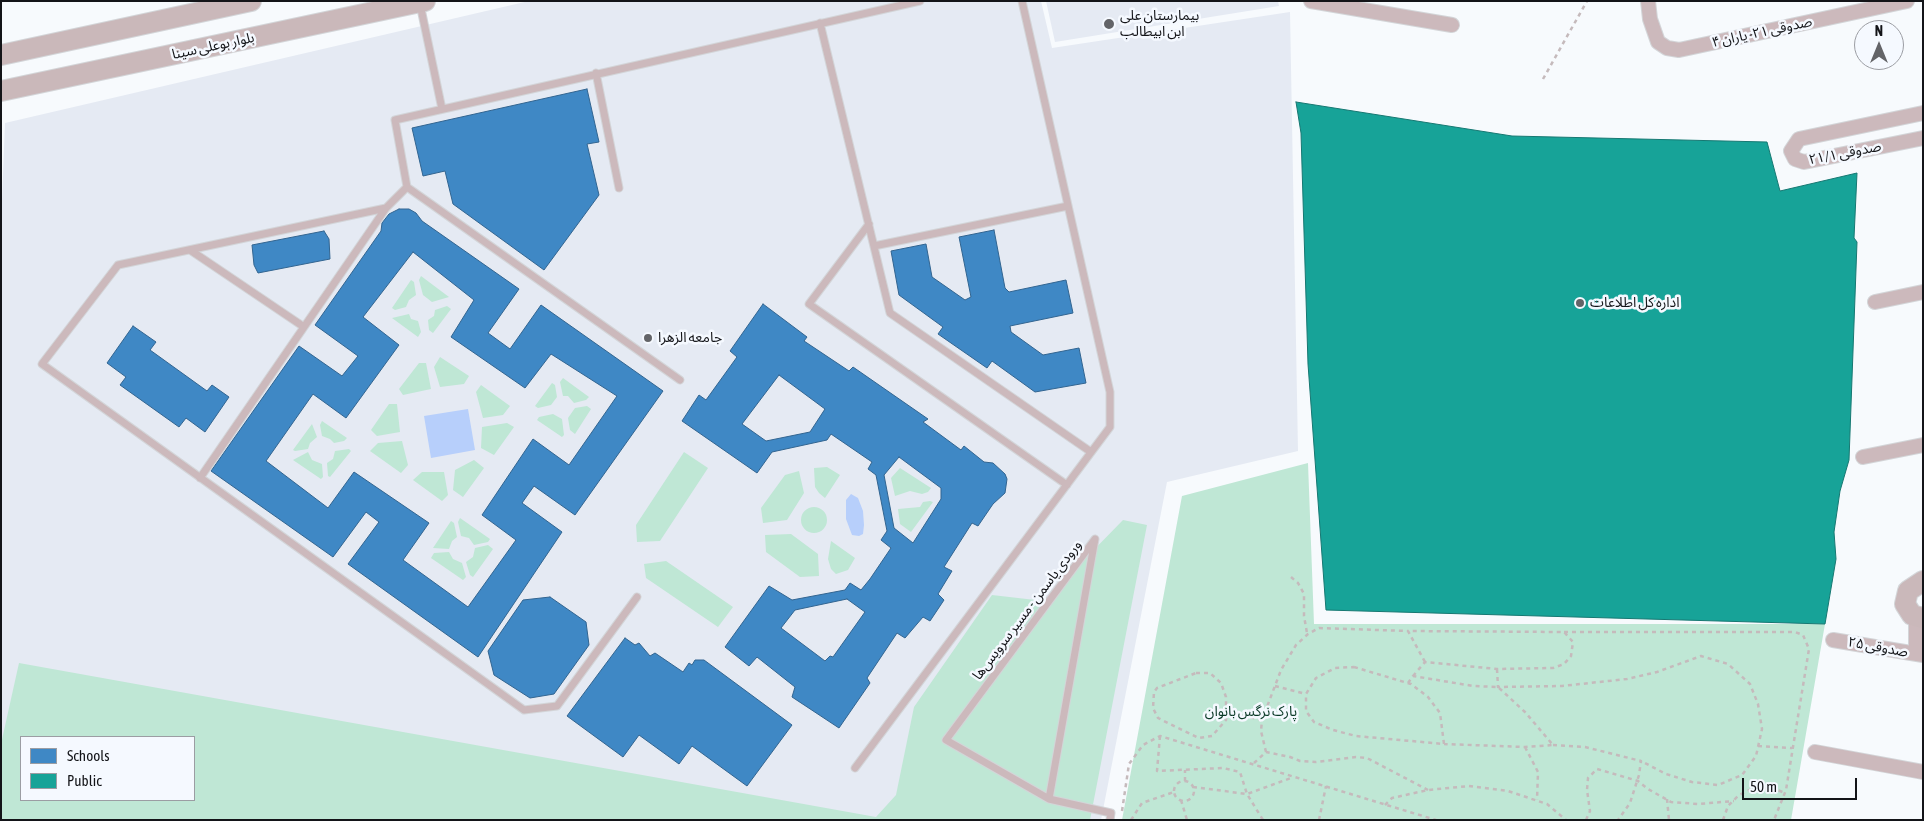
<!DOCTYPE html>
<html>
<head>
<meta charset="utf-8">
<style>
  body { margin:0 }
  #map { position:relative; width:1924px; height:821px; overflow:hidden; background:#f7fafd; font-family:"Asap Condensed",sans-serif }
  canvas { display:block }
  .frame { position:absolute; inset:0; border:2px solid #131418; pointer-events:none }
  .legend { position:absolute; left:20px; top:736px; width:175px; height:65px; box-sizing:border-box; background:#f5f9ff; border:1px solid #9b9da3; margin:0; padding:6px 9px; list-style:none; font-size:15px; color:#131418 }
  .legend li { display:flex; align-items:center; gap:10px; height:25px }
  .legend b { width:25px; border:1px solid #9b9da3 }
  .north { position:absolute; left:1854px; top:20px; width:50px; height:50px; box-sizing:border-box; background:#f5f9ff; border:1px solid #9b9da3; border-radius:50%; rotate:0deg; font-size:14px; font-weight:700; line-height:20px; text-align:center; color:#131418 }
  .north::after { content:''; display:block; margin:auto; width:18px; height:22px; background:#636468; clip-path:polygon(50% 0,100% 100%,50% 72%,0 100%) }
  .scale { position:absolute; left:1742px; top:778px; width:115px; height:22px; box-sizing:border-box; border:2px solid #131418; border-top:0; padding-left:6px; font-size:15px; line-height:18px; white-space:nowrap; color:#131418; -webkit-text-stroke:4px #f5f9ff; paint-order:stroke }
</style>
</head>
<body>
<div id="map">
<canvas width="1924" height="821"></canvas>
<div class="frame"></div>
<ul class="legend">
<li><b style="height:14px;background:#3f88c5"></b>Schools</li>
<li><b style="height:14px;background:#17a398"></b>Public</li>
</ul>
<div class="north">N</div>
<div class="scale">50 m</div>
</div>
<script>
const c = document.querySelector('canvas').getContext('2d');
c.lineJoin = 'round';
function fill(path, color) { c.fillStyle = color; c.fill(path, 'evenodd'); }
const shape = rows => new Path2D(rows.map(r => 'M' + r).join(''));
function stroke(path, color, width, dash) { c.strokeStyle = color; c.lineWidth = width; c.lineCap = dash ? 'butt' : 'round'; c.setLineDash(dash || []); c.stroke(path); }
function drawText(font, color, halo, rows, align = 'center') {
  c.font = font + ' "Asap Condensed","Noto Sans Arabic",sans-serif'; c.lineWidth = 5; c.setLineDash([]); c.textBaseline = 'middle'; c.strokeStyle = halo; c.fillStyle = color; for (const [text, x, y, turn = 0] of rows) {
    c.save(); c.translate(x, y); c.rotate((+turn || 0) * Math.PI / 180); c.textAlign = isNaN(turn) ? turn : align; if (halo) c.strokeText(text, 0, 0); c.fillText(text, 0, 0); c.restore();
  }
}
const built = shape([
  [529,1,1041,1,1052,48,1290,12,1298,451,1167,482,1101,820,1,820,1,225,5,123],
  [21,737,194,737,194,800,21,800],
  [1046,1,1278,1,1279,6,1055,42]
]);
const green = shape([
  [421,276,449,297,432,302,423,295,419,280],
  [411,280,414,282,416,295,409,300,406,307,395,310,392,308],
  [447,306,451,309,433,333,429,330,428,320,434,316,435,310],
  [409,314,411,319,418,321,421,332,418,337,392,318],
  [440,357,469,376,464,384,440,387,434,367],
  [419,363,426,363,431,389,403,395,399,389],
  [563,378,589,397,586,400,574,403,568,396,563,396,560,382],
  [552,383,555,385,557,397,551,405,538,408,535,406],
  [481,385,510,406,503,415,483,418,476,392],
  [389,404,397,404,400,432,377,436,371,430],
  [587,406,591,409,575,434,570,430,568,418,575,408],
  [553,414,562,419,564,435,562,437,537,420,539,417],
  [322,421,347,438,344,441,334,443,330,439,322,436,320,425],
  [507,423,514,427,494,455,481,448,482,427],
  [312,424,317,437,310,443,308,449,295,451,293,450],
  [402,441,408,465,401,473,370,451,378,443],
  [349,449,351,451,330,477,328,476,327,463,333,459,335,451],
  [308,452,312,460,322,464,323,477,321,479,293,460],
  [684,452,708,468,660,541,637,542,636,525],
  [474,460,484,468,463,497,453,490,455,470],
  [1308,463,1314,624,1825,624,1791,820,1122,820,1182,496],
  [827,467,840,475,825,498,819,493,815,487,814,468],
  [900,468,931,488,928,492,922,494,910,491,895,496,891,478],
  [799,471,804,493,787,520,763,523,761,508,785,475],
  [422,472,444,472,448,495,442,501,413,480],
  [930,501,933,502,911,532,900,524,898,509,920,507,923,502],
  '801 520a13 13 0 1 1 26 0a13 13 0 1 1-26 0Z',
  [460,518,490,539,488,542,474,545,469,538,461,536,458,522],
  [1123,520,1147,525,1090,820,1,820,1,744,19,663,876,817,896,795,914,707,992,595,1044,601],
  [21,737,194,737,194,800,21,800],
  [451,521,454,523,457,537,452,541,449,549,433,548],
  [791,534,818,554,819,576,800,577,766,552,765,535],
  [831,541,855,558,848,570,836,574,831,569,828,559],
  [488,545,493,549,473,577,470,575,466,562,473,557,475,548],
  [449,552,453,559,462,563,466,577,463,580,431,558,434,553],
  [666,561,733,607,718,627,646,578,644,564]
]);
const water = shape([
  [468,409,475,450,431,458,424,416],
  [851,494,858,498,863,511,864,525,863,534,859,536,852,535,846,519,846,500]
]);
const schools = shape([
  [587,89,599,142,587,144,599,195,544,270,453,204,445,171,423,176,412,128,587,89],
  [399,209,409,209,416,213,422,221,519,289,488,333,510,349,541,305,663,391,575,515,534,486,522,503,562,532,478,657,348,564,379,522,366,512,333,557,211,471,299,346,342,376,358,356,315,325,381,231,382,223,389,214,399,209],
  [413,252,474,300,451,337,525,388,551,354,617,396,569,465,533,439,482,515,516,540,468,607,403,560,429,523,354,472,328,508,266,461,313,394,346,418,399,345,363,317,413,252],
  [994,230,1005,288,1009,292,1066,280,1073,313,1010,326,1011,332,1043,355,1079,348,1086,383,1035,392,992,361,987,368,938,334,943,327,899,295,891,251,926,244,932,277,965,300,971,297,959,237,994,230],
  [324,231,329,239,330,259,258,273,254,265,252,245,324,231],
  [763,304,807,337,804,341,849,371,853,367,928,419,923,422,961,450,964,446,984,462,993,463,1005,474,1007,479,1005,493,993,504,978,526,972,523,944,567,952,571,938,594,944,600,930,621,923,617,905,638,897,633,867,678,870,683,839,728,792,697,795,687,757,657,749,666,725,647,769,586,792,600,845,590,850,583,861,590,870,579,891,548,881,540,887,531,876,475,868,469,872,462,831,434,827,440,772,452,757,473,682,421,699,395,706,400,737,357,730,351,763,304],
  [779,375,825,409,810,432,766,441,742,424,779,375],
  [899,457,941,488,941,499,913,543,894,528,884,475,899,457],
  [847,599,865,612,833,657,830,656,825,661,781,628,795,610,847,599],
  [133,326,156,342,150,350,207,391,212,385,229,397,205,432,186,418,179,427,120,385,126,377,107,363,133,326],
  [550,597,586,622,589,645,554,694,530,698,494,675,488,651,523,600,550,597],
  [625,638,635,645,639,643,650,656,655,653,683,672,689,663,692,665,695,660,704,660,792,725,747,786,692,746,679,764,639,735,623,757,567,716,625,638]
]);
const public = shape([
  [1296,102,1512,136,1767,142,1780,191,1857,173,1854,238,1857,242,1849,460,1840,491,1834,532,1836,559,1825,624,1326,610,1308,364,1301,133,1296,102]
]);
const path = shape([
  [1543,79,1587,1],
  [1291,577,1298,583,1304,594,1304,616,1307,633],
  [1564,632,1795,632,1803,635,1809,649,1786,790,1774,820],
  [1354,667,1411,684,1428,697,1440,713,1444,744,1356,736,1333,730,1314,722,1306,711,1306,694,1316,678,1335,668,1354,667],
  [1497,669,1498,687,1562,686,1627,679,1657,672,1701,656,1728,664,1750,684,1758,704,1762,729,1756,756,1742,775,1718,785,1692,782,1666,774,1641,761],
  [1196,673,1210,673,1221,683,1226,697,1226,720,1212,736,1199,738,1176,727,1158,718,1153,708,1154,692,1157,688,1196,673],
  [1413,676,1425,662,1497,669,1553,668,1564,664,1571,656,1573,642,1564,632,1408,631,1425,662],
  [1408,683,1413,676,1473,686,1498,687,1525,712,1553,745,1525,747,1444,744],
  [1275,686,1306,694],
  [1227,712,1262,720],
  [1160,736,1157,771,1223,768,1240,772,1247,794,1263,820],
  [1553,745,1585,747,1641,761,1639,775,1630,803,1618,820],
  [1758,746,1792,748],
  [1525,747,1538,772,1537,800],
  [1266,752,1261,731,1262,720,1281,670,1296,645,1308,634,1319,628,1408,631],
  [1254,763,1266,752,1290,757,1300,761,1316,762,1356,757,1367,758,1428,790],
  [1185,781,1185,770],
  '1174 791a10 10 0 1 1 20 0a10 10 0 1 1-20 0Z',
  [1193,787,1247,794,1291,778],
  [1667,799,1669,820],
  [1181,800,1187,820],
  [1385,805,1392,798,1428,790,1469,786,1508,791,1547,804,1566,820],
  [1122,811,1129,764,1143,745,1160,736,1436,820],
  [1131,820,1142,803,1174,792],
  [1319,820,1326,786],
  [1586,820,1590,811,1587,790,1588,778,1597,769,1638,781,1648,789,1671,802,1698,804,1734,801],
  [1723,820,1728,806,1739,795,1754,788,1775,789,1785,793]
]);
const lane = shape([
  [420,4,442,109],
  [820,23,890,313,1091,452],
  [596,73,619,188],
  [407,187,680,380],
  [869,224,809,304,1067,485],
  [874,246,1068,206],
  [190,250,304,327],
  [200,478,386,208],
  [637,597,557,706,524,710,42,364,118,265,386,208,407,187,395,120,920,1],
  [855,768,1110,427,1110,392,1022,1],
  [1049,799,1095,539,946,740,1049,799,1111,813,1110,820]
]);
const street = shape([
  [1311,1,1452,25],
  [1648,1,1650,19,1658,42,1667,48,1679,50,1907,1],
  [1923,113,1799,139,1791,151,1795,159,1804,162,1923,138],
  [1875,302,1923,292],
  [1863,457,1923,445],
  [1916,617,1916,654],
  [1833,640,1923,655],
  [1815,752,1923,772]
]);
const secondary = shape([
  [1,55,251,1],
  [1,91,425,1],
  [1923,581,1908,591,1905,604,1912,615,1923,618]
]);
const markers = [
  [1109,24,6,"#636468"],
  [1580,303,5,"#636468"],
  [648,338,5,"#636468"]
];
const poiNames = [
  ["بیمارستان علی",1120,16],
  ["ابن ابیطالب",1120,32],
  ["اداره کل اطلاعات",1590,303],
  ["جامعه الزهرا",658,338]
];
const streetNames = [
  ["صدوقی ۲۱- یاران ۴",1762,32,-12],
  ["بلوار بوعلی سینا",213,46,-12],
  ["صدوقی ۲۱/۱",1845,153,-11],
  ["ورودی یاسمن - مسیر سرویس‌ها",1027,610,-53],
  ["صدوقی ۲۵",1878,647,10]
];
const parkNames = [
  ["پارک نرگس بانوان",1251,712]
];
fill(built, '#e5eaf3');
fill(green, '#bfe7d5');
fill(water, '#b7cffb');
fill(schools, '#3f88c5');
stroke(schools, '#326591', 1);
fill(public, '#17a398');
stroke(public, '#167872', 1);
stroke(lane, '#d3d5d8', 9);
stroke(street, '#d3d5d8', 16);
stroke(secondary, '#d3d5d8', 22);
stroke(path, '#c5babc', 2.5, [4, 4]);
stroke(lane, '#ccb9bc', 7);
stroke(street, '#ccb9bc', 14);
stroke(secondary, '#cab8ba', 20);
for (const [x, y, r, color] of markers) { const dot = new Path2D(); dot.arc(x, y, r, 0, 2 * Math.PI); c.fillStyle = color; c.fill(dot); stroke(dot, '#f5f9ff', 2); }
drawText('14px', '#131418', '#f5f9ff', poiNames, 'left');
drawText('14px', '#131418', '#f5f9ff', streetNames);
drawText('14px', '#083825', '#f5f9ff', parkNames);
</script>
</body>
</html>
